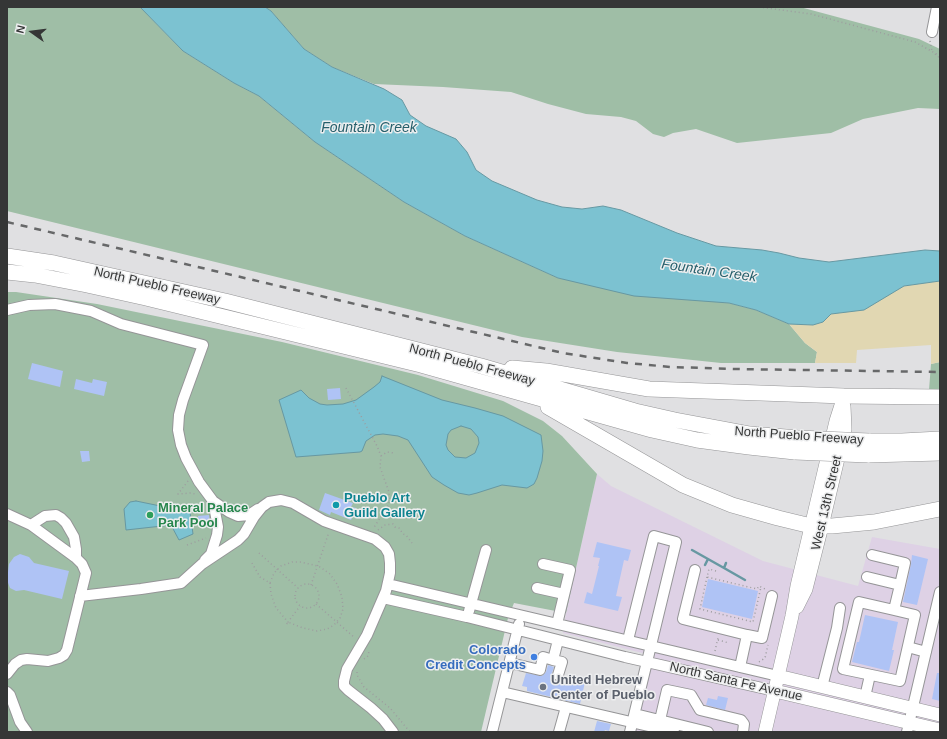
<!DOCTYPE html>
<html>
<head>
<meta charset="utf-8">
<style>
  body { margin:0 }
  #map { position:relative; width:947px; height:739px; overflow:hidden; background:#e0e0e2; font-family:Arial,sans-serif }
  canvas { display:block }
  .frame { position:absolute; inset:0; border:8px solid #353636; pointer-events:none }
  .north { position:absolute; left:12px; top:12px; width:40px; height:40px; -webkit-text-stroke:3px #edeeef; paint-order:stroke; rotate:284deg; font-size:11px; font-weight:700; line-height:16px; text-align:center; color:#353636 }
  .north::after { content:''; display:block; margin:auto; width:14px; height:18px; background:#353636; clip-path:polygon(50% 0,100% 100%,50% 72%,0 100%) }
</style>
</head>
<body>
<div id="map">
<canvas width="947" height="739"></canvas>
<div class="frame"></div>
<div class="north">N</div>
</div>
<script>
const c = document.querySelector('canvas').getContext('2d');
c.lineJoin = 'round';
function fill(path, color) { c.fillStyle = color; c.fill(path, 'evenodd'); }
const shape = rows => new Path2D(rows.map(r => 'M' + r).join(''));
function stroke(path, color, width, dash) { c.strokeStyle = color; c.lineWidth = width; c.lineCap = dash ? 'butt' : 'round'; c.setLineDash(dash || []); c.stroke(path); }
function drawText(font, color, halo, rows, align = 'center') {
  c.font = font + ' Arial,sans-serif'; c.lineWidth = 3; c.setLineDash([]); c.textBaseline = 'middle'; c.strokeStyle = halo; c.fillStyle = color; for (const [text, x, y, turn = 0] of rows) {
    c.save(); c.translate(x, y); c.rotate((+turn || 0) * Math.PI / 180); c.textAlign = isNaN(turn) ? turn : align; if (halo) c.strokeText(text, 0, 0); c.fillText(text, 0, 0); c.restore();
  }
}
const commercial = shape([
  [597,474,611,486,763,561,858,586,872,537,940,549,940,732,629,732,646,654,563,633,566,613]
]);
const green = shape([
  [7,7,140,7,183,51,234,83,259,96,315,142,404,202,465,236,558,278,729,303,756,310,789,324,805,343,817,352,815,363,721,363,617,352,522,337,7,211],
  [265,7,800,7,919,39,940,49,940,109,918,108,863,119,831,133,737,143,696,129,673,133,664,137,653,134,636,121,621,117,586,114,548,104,511,92,443,87,374,84,332,67,304,49,271,11],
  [7,292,16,292,97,304,282,342,418,375,503,401,543,421,562,436,597,474,566,613,514,603,508,618,481,732,7,732],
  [940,362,940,390,929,390,931,364]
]);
const sand = shape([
  [940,281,940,362,931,364,931,345,857,350,856,363,815,363,817,352,805,343,789,324,813,325,823,322,830,314,845,312,904,286]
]);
const water = shape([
  [140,7,265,7,271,11,304,49,332,67,384,89,402,100,410,115,426,126,456,139,467,152,476,170,492,181,537,200,562,207,582,209,603,206,621,210,677,233,716,246,762,250,779,253,799,258,829,262,925,250,940,251,940,281,904,286,864,310,831,314,823,322,813,325,789,324,756,310,729,303,634,296,558,278,465,236,404,202,315,142,259,96,234,83,183,51,140,7],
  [382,376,442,400,475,408,503,416,541,435,543,451,542,461,537,478,534,484,527,488,502,485,477,493,469,495,458,493,444,485,432,477,408,440,398,436,383,434,375,435,366,441,362,451,360,452,296,457,279,400,301,390,309,398,320,404,327,405,343,404,356,400,374,387,380,382,382,376],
  [461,426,471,429,478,437,479,443,475,453,466,458,455,457,448,450,446,445,448,434,451,430,461,426],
  [136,501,170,508,189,505,193,534,179,540,171,525,126,530,124,509,130,502,136,501]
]);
const stream = shape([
  [692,550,724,568,726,563],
  [705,565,708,559],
  [724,568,745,580]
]);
const building = shape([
  [32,363,63,371,60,387,28,379],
  [76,379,92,383,93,379,107,382,104,396,74,389],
  [340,388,341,399,328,400,327,389],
  [80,451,89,451,90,461,82,462],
  [325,493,353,503,351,507,356,508,351,520,331,512,330,515,319,510],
  [209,515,210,526,199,527,198,516],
  [597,542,631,550,628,561,624,560,616,596,622,597,618,611,584,603,587,592,592,594,599,566,598,566,600,558,593,557],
  [20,554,29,557,34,563,69,571,62,599,24,590,16,591,10,588,7,580,9,564,14,557],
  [912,555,928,559,917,605,903,602,911,564],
  [708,579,758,591,752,619,702,607],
  [865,615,898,622,892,650,894,650,889,671,852,662,857,642,859,642],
  [548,665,554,667,552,673,553,681,570,685,573,675,586,678,580,704,527,691,527,687,522,686,526,673,542,676,546,672],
  [937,673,940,673,940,701,932,699],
  [718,696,728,698,725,710,706,705,708,698,717,700],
  [597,721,611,724,609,731,605,730,604,732,594,732]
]);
const path = shape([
  [759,7,811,14,915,42,940,56],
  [930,41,932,51],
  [935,54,940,58],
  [346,388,377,446,381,456,380,467,389,492,389,504,373,529],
  [381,456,387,452,394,453],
  [188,481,178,494,191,493,195,494],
  [378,530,385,525,393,524,395,527,399,528,403,534,406,535,412,543],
  [187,545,206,538],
  [259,553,298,588],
  [252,563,260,577,270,583,274,573,281,566,292,562,300,562,314,565,320,567,330,574,337,584,342,597,343,609,340,618,334,625,327,629,317,631,303,628,288,622,286,625],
  [716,571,709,569,707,577,757,589,759,586,765,589],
  [707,577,700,609,753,622,761,587],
  [270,583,271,594,276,608,288,622,300,606],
  '295 596a12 12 0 1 1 24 0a12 12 0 1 1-24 0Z',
  [311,585,329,532],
  [316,604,355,638],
  [718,640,729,643],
  [715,651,718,638],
  [364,659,368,656,369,651],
  [759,662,765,658,768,645],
  [357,672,357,675,364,687,390,708,410,732]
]);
const minor = shape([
  [932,32,937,7],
  [7,310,29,305,55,304,91,311,121,324,203,345,183,400,179,415,178,430,181,445,186,458,199,482,213,501],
  [7,514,31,525,76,558,82,564,86,573,67,650,64,655,59,658,48,661,27,659,21,660,15,664,7,674],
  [31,525,45,516,56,515,61,518,66,523,74,537,76,549,76,558],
  [872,555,905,563,900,585],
  [205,560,211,554,217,535,218,527,213,501,229,512,238,516,249,515,258,509],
  [543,564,570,570,557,624],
  [695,570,683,619,747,635],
  [867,577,900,585,894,610,859,602,843,669,900,681,915,615,894,610],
  [388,584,778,676],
  [537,588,564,594],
  [80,596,141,589,181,583,202,564,238,540,244,534,254,517,262,507,269,502,281,500,293,503,324,521,375,539,385,547,389,554,390,563,390,573,386,591,367,635,347,669,344,681,344,686,348,690,371,708,383,719,393,732],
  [383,598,467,617,625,657,775,691],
  [469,611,486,550],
  [628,640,654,536,676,542,630,732],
  [908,647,926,652],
  [553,660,562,662,558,675],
  [510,663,540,670,543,657,553,660,558,640],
  [740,667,747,635,762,638,772,596],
  [822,687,837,628,840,608],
  [7,692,10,695,20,722,27,732],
  [502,692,674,732],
  [865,697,870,675],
  [635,714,708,732],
  [660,720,667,690,691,695,700,710,741,720,744,724,743,732],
  [492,732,519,624],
  [559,732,566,707],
  [907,732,940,592]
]);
const major = shape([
  [797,607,806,589,822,526,845,429,844,406],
  [778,676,940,715],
  [775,691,940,730],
  [765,732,792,616,797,586,836,421,844,396]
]);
const highway = shape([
  [7,256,54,263,225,301,481,366,635,411,675,420,750,434,798,438],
  [7,272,35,275,87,285,146,298,421,365,652,430,697,440,749,447,795,452],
  [512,368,546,371,649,389,844,396,940,397],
  [548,407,683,485,732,505,778,518,811,526,832,526,874,522,940,509],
  [869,441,902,441,940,439],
  [868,455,940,453]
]);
const rail = shape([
  [7,222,563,353,627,363,671,367,735,369,940,372]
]);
const highwayBridge = shape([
  [798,438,869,441],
  [795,452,868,455]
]);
const markers = [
  [336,505,4,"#0f9aa8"],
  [150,515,4,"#2e9e5b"],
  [534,657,4,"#3f7fe0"],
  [543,687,4,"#6b7280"]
];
const streetNames = [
  ["North Pueblo Freeway",157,286,13],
  ["North Pueblo Freeway",472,365,15],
  ["North Pueblo Freeway",799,436,4],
  ["West 13th Street",827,503,-77],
  ["North Santa Fe Avenue",736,682,13]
];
const cultureNames = [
  ["Pueblo Art",344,498],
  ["Guild Gallery",344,513]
];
const leisureNames = [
  ["Mineral Palace",158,508],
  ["Park Pool",158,523]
];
const shopNames = [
  ["Colorado",526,650],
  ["Credit Concepts",526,665]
];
const worshipNames = [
  ["United Hebrew",551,680],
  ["Center of Pueblo",551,695]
];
const waterNames = [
  ["Fountain Creek",369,128],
  ["Fountain Creek",709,271,8]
];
fill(commercial, '#ded1e5');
fill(green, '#9fbea6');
fill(sand, '#e1d7b2');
fill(water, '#7cc2d1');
stroke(water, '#6798a2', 1);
stroke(stream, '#6798a2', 2.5);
fill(building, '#afc3f5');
stroke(minor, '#959597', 12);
stroke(major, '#959597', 14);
stroke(highway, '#959597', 16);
stroke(path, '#9d9d9f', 1.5, [1, 3]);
stroke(minor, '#fff', 10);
stroke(major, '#fff', 13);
stroke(highway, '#fff', 15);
stroke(rail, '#676869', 2.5, [7, 7]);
stroke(highwayBridge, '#959597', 16, []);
stroke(highwayBridge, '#fff', 15);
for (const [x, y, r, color] of markers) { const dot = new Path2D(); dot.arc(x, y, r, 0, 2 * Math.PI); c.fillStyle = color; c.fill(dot); stroke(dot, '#edeeef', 1.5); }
drawText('13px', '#353636', '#edeeef', streetNames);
drawText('bold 13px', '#0d838f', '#edeeef', cultureNames, 'left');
drawText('bold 13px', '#27864d', '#edeeef', leisureNames, 'left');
drawText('bold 13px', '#366cbe', '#edeeef', shopNames, 'right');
drawText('bold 13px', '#5b616d', '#edeeef', worshipNames, 'left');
drawText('italic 14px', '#265f6b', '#edeeef', waterNames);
</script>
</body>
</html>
